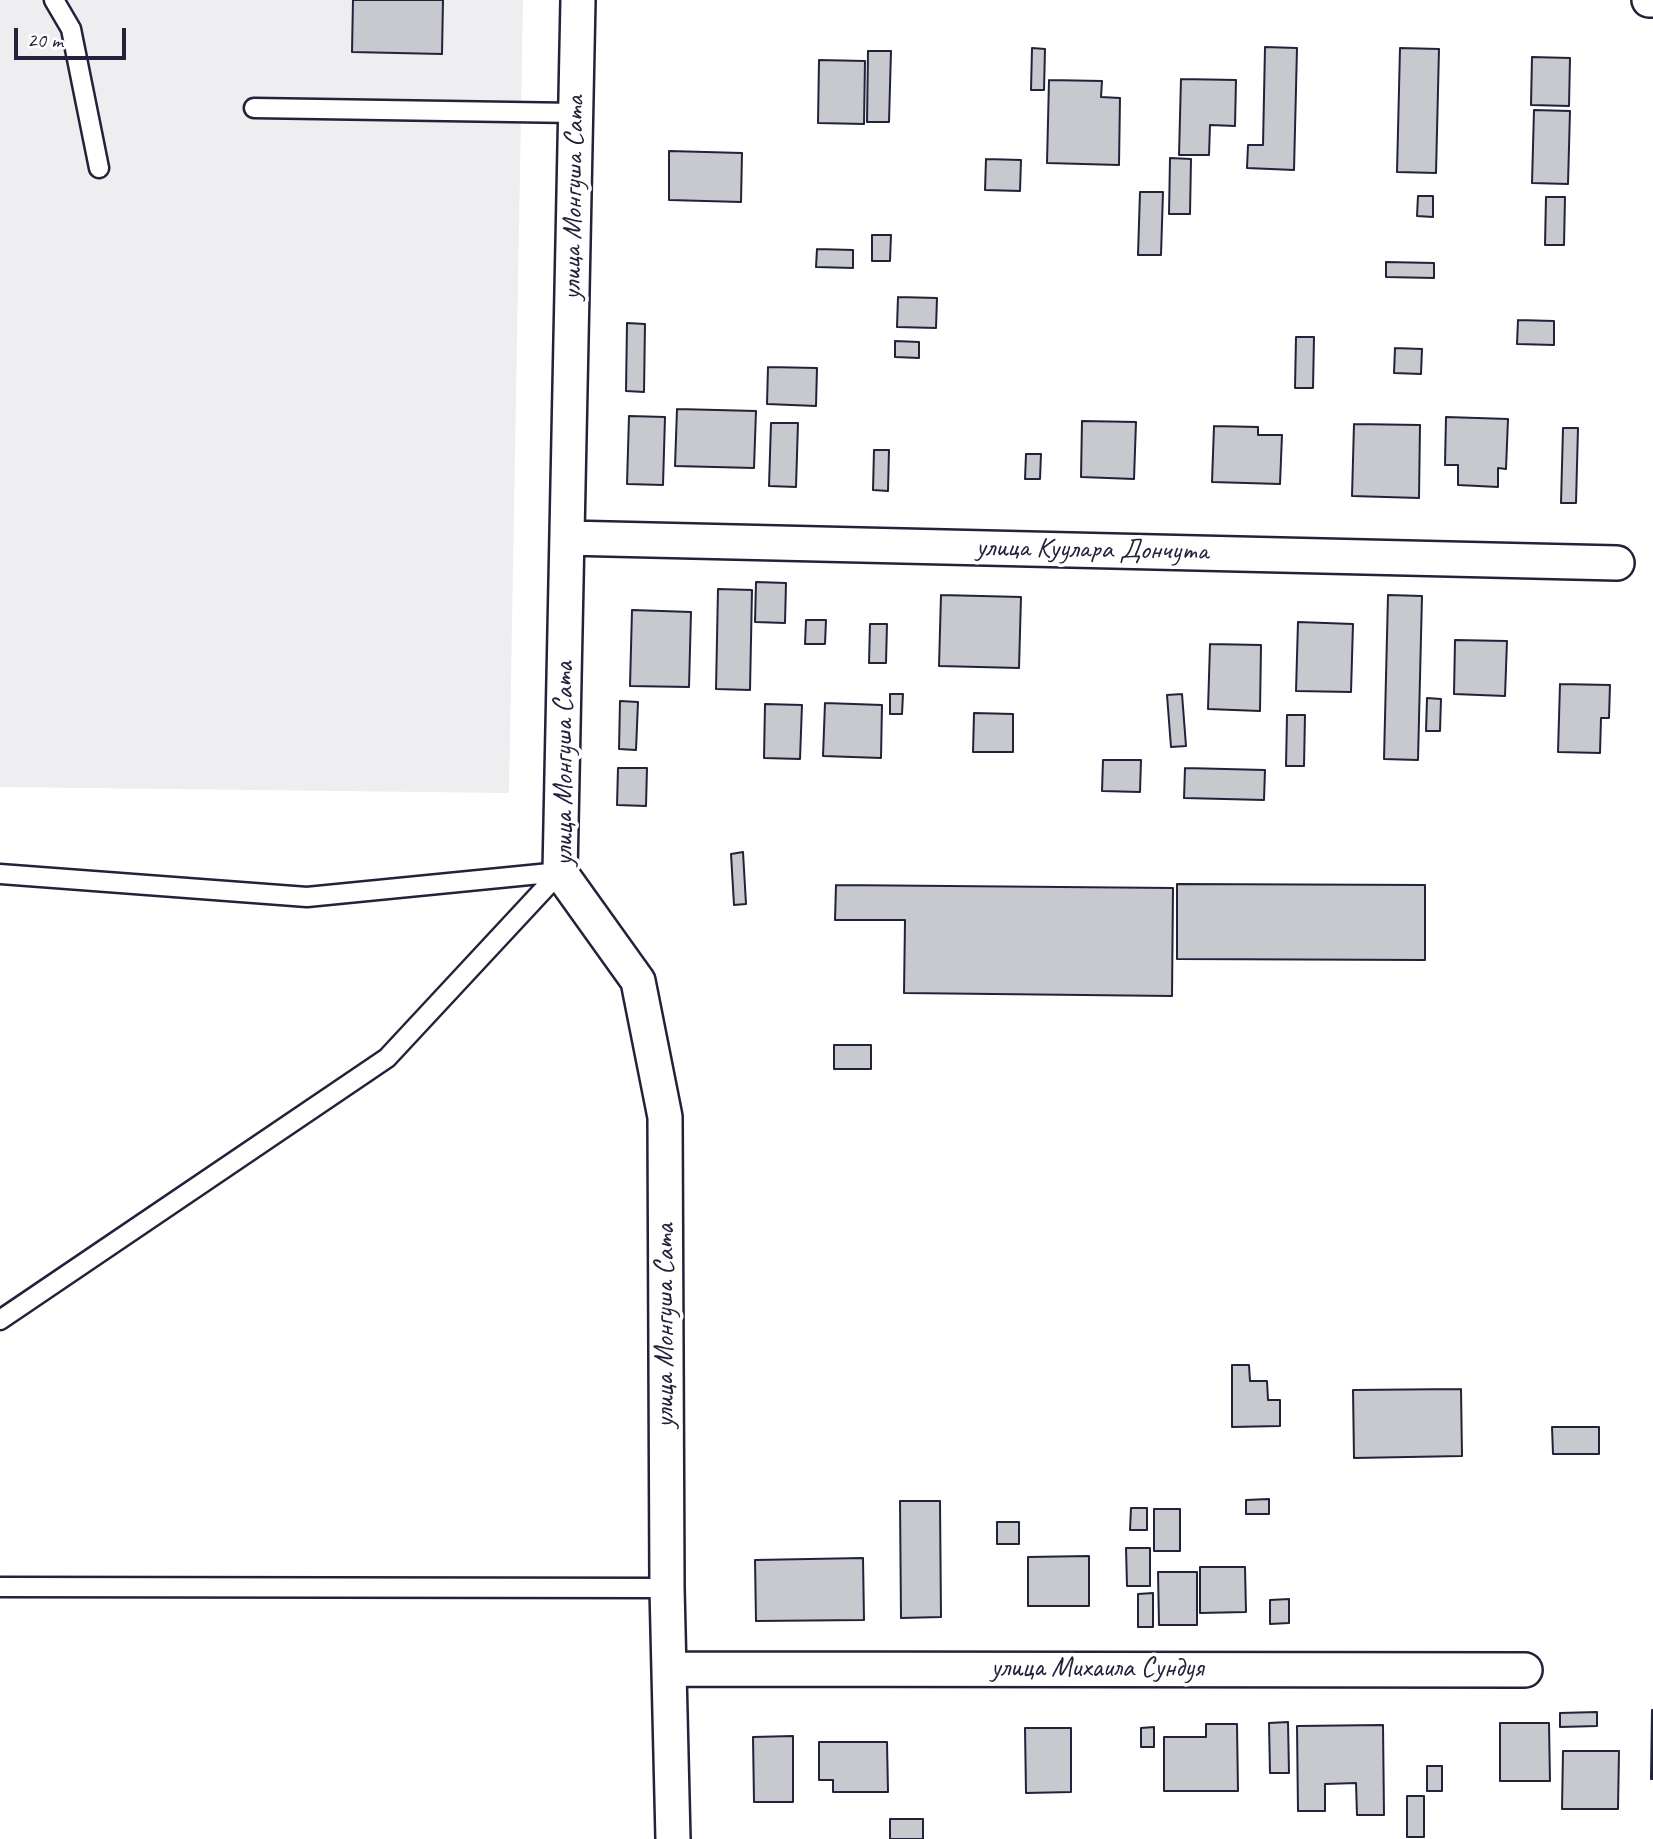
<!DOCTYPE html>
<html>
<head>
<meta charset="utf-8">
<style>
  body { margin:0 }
  #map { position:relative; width:1653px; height:1839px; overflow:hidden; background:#fff; font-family:Caveat,sans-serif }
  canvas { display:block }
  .scale { position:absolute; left:14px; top:28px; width:112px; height:32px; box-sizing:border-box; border:4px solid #22223b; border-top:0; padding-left:9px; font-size:21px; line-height:24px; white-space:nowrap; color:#22223b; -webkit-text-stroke:5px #fff; paint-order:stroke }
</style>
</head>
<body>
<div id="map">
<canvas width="1653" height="1839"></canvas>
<div class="scale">20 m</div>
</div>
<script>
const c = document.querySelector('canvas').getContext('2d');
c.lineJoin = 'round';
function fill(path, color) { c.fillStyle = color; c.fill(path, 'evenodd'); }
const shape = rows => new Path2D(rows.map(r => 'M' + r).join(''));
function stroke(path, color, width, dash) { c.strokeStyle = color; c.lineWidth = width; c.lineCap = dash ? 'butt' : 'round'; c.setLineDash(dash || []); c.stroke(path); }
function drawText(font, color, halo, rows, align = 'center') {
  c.font = font + ' Caveat,sans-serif'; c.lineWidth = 7; c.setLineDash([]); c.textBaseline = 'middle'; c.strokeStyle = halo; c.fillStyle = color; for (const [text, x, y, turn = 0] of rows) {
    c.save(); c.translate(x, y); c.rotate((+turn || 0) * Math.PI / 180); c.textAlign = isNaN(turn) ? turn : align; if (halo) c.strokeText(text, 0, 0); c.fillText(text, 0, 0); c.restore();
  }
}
const built = shape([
  [0,0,523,0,509,793,0,787]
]);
const building = shape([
  [353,0,443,0,442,54,352,52,353,0],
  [1265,47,1297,48,1294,170,1247,168,1248,145,1263,145,1265,47],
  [1032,48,1045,49,1044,90,1031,90,1032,48],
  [1400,48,1439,49,1436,173,1397,172,1400,48],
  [868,51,891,51,889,122,867,122,868,51],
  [1532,57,1570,58,1569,106,1531,105,1532,57],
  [819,60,865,61,864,124,818,123,819,60],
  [1181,79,1236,80,1235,126,1210,125,1209,155,1179,155,1181,79],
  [1049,80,1102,81,1101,97,1120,98,1119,165,1047,163,1049,80],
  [1534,110,1570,111,1568,184,1532,183,1534,110],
  [669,151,742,153,741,202,669,200,669,151],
  [1170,158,1191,159,1190,214,1169,214,1170,158],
  [986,159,1021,160,1020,191,985,190,986,159],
  [1140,192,1163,192,1161,255,1138,255,1140,192],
  [1418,196,1433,196,1433,217,1417,216,1418,196],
  [1546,197,1565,197,1564,245,1545,245,1546,197],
  [872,235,891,235,890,261,872,261,872,235],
  [817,249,853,250,853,268,816,267,817,249],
  [1386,262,1434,263,1434,278,1386,277,1386,262],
  [898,297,937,298,936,328,897,327,898,297],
  [1518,320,1554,321,1554,345,1517,344,1518,320],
  [627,323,645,324,644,392,626,391,627,323],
  [1296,337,1314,337,1313,388,1295,388,1296,337],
  [895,341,919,342,919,358,895,357,895,341],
  [1395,348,1422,349,1421,374,1394,373,1395,348],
  [768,367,817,368,816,406,767,404,768,367],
  [677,409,756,411,754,468,675,466,677,409],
  [629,416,665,417,663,485,627,484,629,416],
  [1446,417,1508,419,1506,469,1498,468,1498,487,1458,485,1458,465,1445,465,1446,417],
  [1082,421,1136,422,1134,479,1081,477,1082,421],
  [771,423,798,423,796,487,769,486,771,423],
  [1354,424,1420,425,1419,498,1352,496,1354,424],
  [1214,426,1258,427,1258,435,1282,435,1280,484,1212,482,1214,426],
  [1563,428,1578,428,1576,503,1561,503,1563,428],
  [874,450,889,450,888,491,873,490,874,450],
  [1026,454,1041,454,1040,479,1025,479,1026,454],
  [756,582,786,583,785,623,755,622,756,582],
  [718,589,752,590,750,690,716,689,718,589],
  [941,595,1021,597,1019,668,939,666,941,595],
  [1388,595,1422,596,1418,760,1384,759,1388,595],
  [632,610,691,612,689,687,630,686,632,610],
  [806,620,826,620,825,644,805,644,806,620],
  [1298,622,1353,624,1351,692,1296,691,1298,622],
  [870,624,887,624,886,663,869,663,870,624],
  [1455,640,1507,641,1505,696,1454,694,1455,640],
  [1210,644,1261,645,1260,711,1208,709,1210,644],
  [1560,684,1610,685,1609,718,1601,718,1600,753,1558,752,1560,684],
  [890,694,903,694,902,714,890,714,890,694],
  [1182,694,1186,746,1171,747,1167,695,1182,694],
  [1427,698,1441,699,1440,731,1426,731,1427,698],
  [620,701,638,702,636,750,619,749,620,701],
  [825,703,882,705,881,758,823,756,825,703],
  [765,704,802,705,800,759,764,758,765,704],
  [974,713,1013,714,1013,752,973,752,974,713],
  [1287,715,1305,715,1304,766,1286,766,1287,715],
  [1103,760,1141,760,1140,792,1102,791,1103,760],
  [618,768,647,768,646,806,617,805,618,768],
  [1185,768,1265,770,1264,800,1184,798,1185,768],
  [743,852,746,904,734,905,731,854,743,852],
  [1177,884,1425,885,1425,960,1177,959,1177,884],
  [836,885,1173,888,1172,996,904,993,905,920,835,920,836,885],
  [834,1045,871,1045,871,1069,834,1069,834,1045],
  [1232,1365,1249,1365,1250,1381,1267,1381,1268,1400,1280,1400,1280,1426,1232,1427,1232,1365],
  [1461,1389,1462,1456,1354,1458,1353,1390,1461,1389],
  [1552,1427,1599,1427,1599,1454,1553,1454,1552,1427],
  [1269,1499,1269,1514,1246,1514,1246,1500,1269,1499],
  [900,1501,940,1501,941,1617,901,1618,900,1501],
  [1131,1508,1147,1508,1147,1530,1130,1530,1131,1508],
  [1154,1509,1180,1509,1180,1551,1154,1551,1154,1509],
  [997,1522,1019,1522,1019,1544,997,1544,997,1522],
  [1126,1548,1150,1548,1150,1586,1127,1586,1126,1548],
  [1089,1556,1089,1606,1028,1606,1028,1557,1089,1556],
  [863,1558,864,1620,756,1621,755,1560,863,1558],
  [1200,1567,1245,1567,1246,1612,1200,1613,1200,1567],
  [1158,1572,1197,1572,1197,1625,1159,1625,1158,1572],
  [1153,1593,1153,1627,1138,1627,1138,1594,1153,1593],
  [1289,1599,1289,1623,1270,1624,1270,1600,1289,1599],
  [1652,1710,1653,1710,1653,1779,1651,1779,1652,1710],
  [1597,1712,1597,1726,1560,1727,1560,1713,1597,1712],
  [1288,1722,1289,1773,1270,1773,1269,1723,1288,1722],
  [1500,1723,1549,1723,1550,1781,1500,1781,1500,1723],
  [1206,1724,1237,1724,1238,1791,1164,1791,1164,1737,1206,1737,1206,1724],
  [1383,1725,1384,1815,1357,1815,1356,1783,1325,1784,1325,1811,1298,1811,1297,1726,1383,1725],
  [1154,1727,1154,1747,1141,1747,1141,1728,1154,1727],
  [1025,1728,1071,1728,1071,1792,1026,1793,1025,1728],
  [793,1736,793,1802,754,1802,753,1737,793,1736],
  [819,1742,887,1742,888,1792,833,1792,833,1780,819,1780,819,1742],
  [1563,1751,1619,1751,1618,1809,1562,1809,1563,1751],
  [1427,1766,1442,1766,1442,1791,1427,1791,1427,1766],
  [1407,1796,1424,1796,1424,1837,1407,1837,1407,1796],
  [890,1819,923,1819,923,1839,890,1839,890,1819]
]);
const lane = shape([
  [54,0,71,29,99,168],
  [254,108,575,113],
  [0,874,307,897,560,872],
  [0,1320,387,1058,560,872],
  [0,1587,667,1588]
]);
const street = shape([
  [578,0,560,872,638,981,665,1117,667,1588,673,1839],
  [1649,0,1653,0],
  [567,538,1617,563],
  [669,1669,1525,1670]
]);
const streetNames = [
  ["улица Монгуша Сата",574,198,-89],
  ["улица Куулара Дончута",1092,550,1],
  ["улица Монгуша Сата",565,764,-90],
  ["улица Монгуша Сата",666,1326,-90],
  ["улица Михаила Сундуя",1097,1669]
];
fill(built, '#eeeef1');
fill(building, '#c8c8cf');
stroke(building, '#22223b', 2);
stroke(lane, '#22223b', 23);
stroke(street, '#22223b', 38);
stroke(lane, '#fff', 18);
stroke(street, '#fff', 33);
drawText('28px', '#22223b', '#fff', streetNames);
</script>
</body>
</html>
